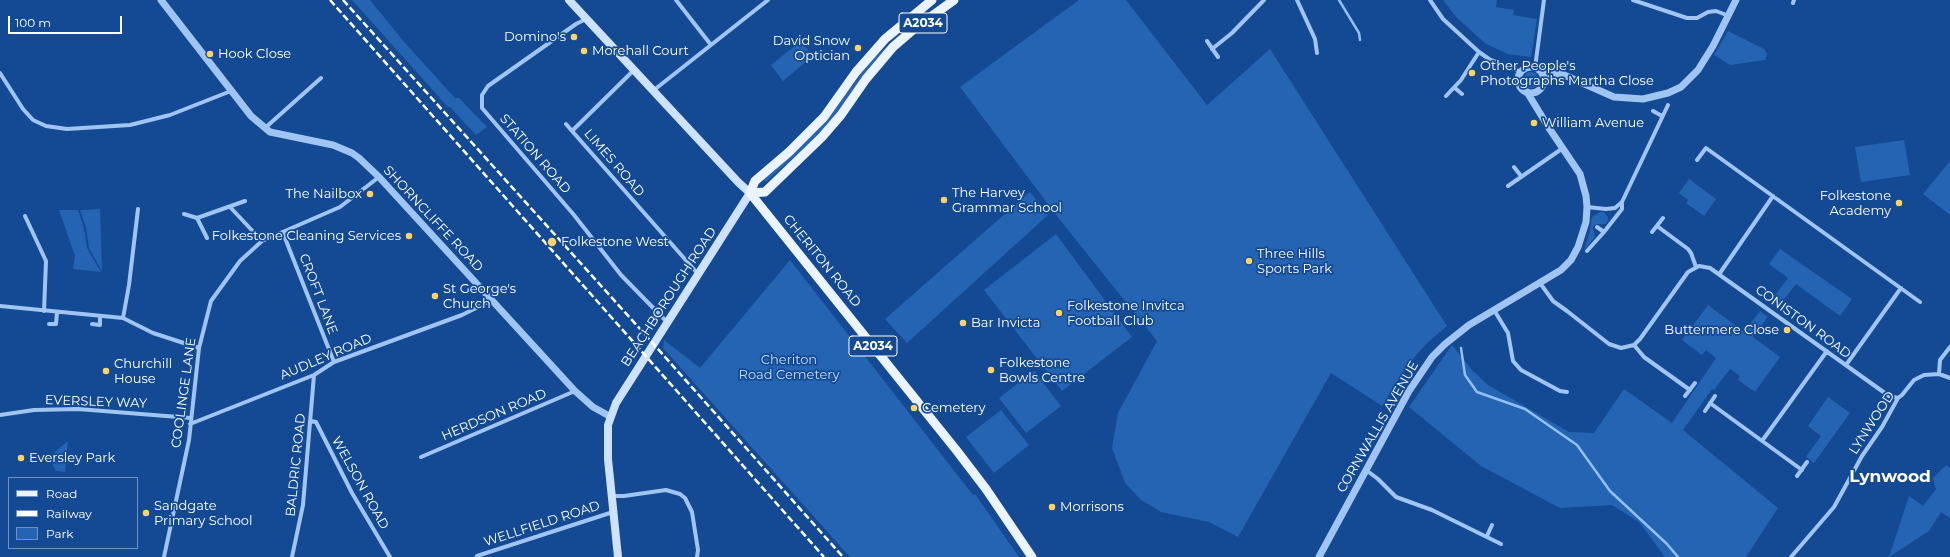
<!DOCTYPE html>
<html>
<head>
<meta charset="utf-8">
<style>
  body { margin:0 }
  #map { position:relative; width:1950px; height:557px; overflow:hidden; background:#134a93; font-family:Montserrat,sans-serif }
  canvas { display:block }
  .legend { position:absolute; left:8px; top:477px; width:130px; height:72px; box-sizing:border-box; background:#134a93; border:1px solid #7192be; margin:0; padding:5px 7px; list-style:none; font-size:12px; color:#fff }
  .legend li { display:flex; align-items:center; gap:8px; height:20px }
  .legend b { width:20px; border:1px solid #7192be }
  .scale { position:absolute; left:8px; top:16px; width:114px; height:18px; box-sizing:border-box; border:2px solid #fff; border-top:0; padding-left:5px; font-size:12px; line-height:14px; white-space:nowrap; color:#fff; -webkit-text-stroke:3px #134a93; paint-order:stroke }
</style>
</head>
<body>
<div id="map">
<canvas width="1950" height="557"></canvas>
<ul class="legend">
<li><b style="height:5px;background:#ebf3ff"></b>Road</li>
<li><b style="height:5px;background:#fff"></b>Railway</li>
<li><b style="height:11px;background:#2564b2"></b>Park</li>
</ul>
<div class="scale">100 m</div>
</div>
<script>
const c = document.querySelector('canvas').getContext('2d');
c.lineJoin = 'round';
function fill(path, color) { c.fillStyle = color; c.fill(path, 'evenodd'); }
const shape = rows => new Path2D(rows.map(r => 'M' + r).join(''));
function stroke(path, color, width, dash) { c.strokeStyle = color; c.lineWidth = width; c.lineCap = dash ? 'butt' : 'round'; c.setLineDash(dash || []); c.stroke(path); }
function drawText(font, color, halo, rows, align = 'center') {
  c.font = font + ' Montserrat,sans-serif'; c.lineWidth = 3.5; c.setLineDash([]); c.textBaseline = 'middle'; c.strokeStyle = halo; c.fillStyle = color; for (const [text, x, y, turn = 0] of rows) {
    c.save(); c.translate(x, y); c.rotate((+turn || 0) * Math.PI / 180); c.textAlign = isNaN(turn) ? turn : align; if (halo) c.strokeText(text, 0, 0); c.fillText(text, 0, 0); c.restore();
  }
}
const green = shape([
  [352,0,370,0,405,43,455,98,459,98,487,127,476,135,450,107,448,107],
  [1079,0,1126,0,1207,105,1270,49,1447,326,1426,344,1407,366,1382,406,1331,373,1238,537,1209,522,1161,512,1141,500,1125,483,1112,448,1118,413,1157,341,1060,220,960,87],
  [1443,0,1497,0,1496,7,1514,10,1513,15,1537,19,1531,57,1508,54,1486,44,1456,17],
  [904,30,906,31,876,60,826,128,766,182,763,179,771,174,817,131,871,61],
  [1728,31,1764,49,1767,54,1765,60,1730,65,1714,55],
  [801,41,813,56,783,81,771,65],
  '1523 80a8 8 0 1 1 16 0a8 8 0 1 1-16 0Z',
  [1904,140,1910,175,1861,182,1855,147],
  [1950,161,1950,215,1923,194],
  [1689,179,1716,199,1704,216,1686,203,1688,200,1679,193],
  [1030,192,1048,215,907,343,885,319],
  [100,209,102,271,89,248,86,227,80,210],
  [59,210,78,210,84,229,87,248,101,272,73,269,75,256],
  [1600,212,1604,212,1608,217,1608,220,1606,224,1596,224,1593,227,1595,237,1584,250,1590,231,1592,217],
  [1056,234,1132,337,1062,391,984,290],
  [1780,249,1852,299,1840,316,1796,284,1778,307,1770,302,1788,278,1769,264],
  [790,260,973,495,975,494,1019,557,850,557,663,348,664,340,700,368],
  [1708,305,1744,332,1760,311,1768,317,1753,337,1780,357,1755,392,1738,380,1740,376,1730,369,1714,390,1712,389,1683,430,1778,508,1746,557,1665,557,1639,522,1612,505,1560,508,1481,466,1409,407,1452,345,1472,370,1488,385,1569,432,1594,433,1624,389,1672,423,1716,358,1706,350,1702,355,1682,340],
  [1034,371,1061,406,1026,433,999,398],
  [1828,397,1850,413,1814,463,1806,457,1821,436,1808,426],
  [1001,410,1029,445,994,473,966,437],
  [68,441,65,472,56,471,49,457],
  [1946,465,1950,468,1950,518,1941,512,1929,531,1889,557,1909,496,1923,506,1936,489,1933,478]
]);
const stream = shape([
  [1339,0,1359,33,1360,40],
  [1461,348,1465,375,1477,392,1525,409,1577,445,1610,491,1667,544,1678,557]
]);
const minor = shape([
  [676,0,711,45],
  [1297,0,1315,39,1317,53],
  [1430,0,1443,19,1479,52,1489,59,1521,72],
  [1633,0,1687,18,1697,18,1708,12,1716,11,1729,16],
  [1793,3,1794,0],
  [586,19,576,24,488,86,482,95,482,108,574,215,621,275,667,322],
  [1207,41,1218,57],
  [1212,49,1232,33,1264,0],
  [1535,68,1544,0],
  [634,70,572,131,698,274],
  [0,73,23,109,33,120,46,126,67,129,130,125,170,115,231,91],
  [1455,88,1462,94],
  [654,90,768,0],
  [1446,96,1461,80,1479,52],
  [1653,111,1662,116],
  [566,124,572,131],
  [265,128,321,78],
  [1697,160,1706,148,1920,302],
  [1514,167,1521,176],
  [1508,186,1563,148],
  [230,207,262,241],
  [1587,207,1606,209,1615,208,1622,202,1668,105],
  [184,214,197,218,207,238],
  [25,216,46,261,44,311],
  [197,218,245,201],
  [1657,226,1688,249,1691,253,1696,267],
  [1597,227,1604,232],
  [1652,232,1663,218],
  [283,233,334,362],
  [1587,251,1604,232,1622,209,1622,202],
  [1720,273,1773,196],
  [1540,283,1553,301,1567,311,1609,344,1621,348,1634,345,1640,339,1688,272,1699,266,1710,268,1889,396,1898,398],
  [0,306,123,318,153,333,199,348],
  [1494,310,1508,333,1513,361,1521,370,1560,391,1567,392],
  [123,318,129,285,138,209],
  [49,324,56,324,57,312],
  [92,324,100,325,100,316],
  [1634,345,1644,357,1690,390],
  [1846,365,1901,288],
  [1939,374,1940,360,1950,347],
  [1685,396,1695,383],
  [1710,403,1802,470],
  [1705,411,1715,396],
  [0,415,34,410,78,409,191,418],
  [311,421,316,422,352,493,390,557],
  [190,424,314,375,334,362,462,315,492,300],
  [1762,441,1827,351],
  [421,457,575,391],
  [1366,470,1378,479,1396,497,1432,510,1501,544],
  [1797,476,1807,462],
  [612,496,624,496,666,490,680,494,685,498,692,512,698,550,697,557],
  [1487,536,1492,525],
  [477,556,613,512],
  [164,557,189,440,199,348,211,301,240,261,262,241,340,207,379,177],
  [292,557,303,505,314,375],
  [1791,557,1834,507,1862,456,1882,427,1898,398,1902,395,1914,380,1924,375,1939,374,1950,378]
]);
const tertiary = shape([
  [161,0,251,116,270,132,333,145,352,153,359,158,379,177,575,391,593,407,611,417],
  '1518 80a13 13 0 1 1 26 0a13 13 0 1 1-26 0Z',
  [1539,70,1545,69,1555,71,1614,97,1643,99,1668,93,1681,87,1698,70,1713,46,1736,0],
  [1544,82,1558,73],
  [1319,557,1409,391,1432,357,1445,344,1469,325,1561,270,1571,260,1578,247,1586,222,1587,207,1586,196,1580,174,1549,128,1527,92]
]);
const secondary = shape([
  [569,0,738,182,750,193,616,403,608,425,608,459,618,557]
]);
const primary = shape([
  [750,193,957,451,986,489,1032,557],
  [750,193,765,192,822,137,841,115,866,79,893,47,914,29,954,0],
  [750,193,755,181,789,152,824,117,856,72,885,39,932,0]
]);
const rail = shape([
  [330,0,824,557],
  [343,0,641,330,843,557]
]);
const markers = [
  [574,37,4,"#ffd261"],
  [858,48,4,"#ffd261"],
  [584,51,4,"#ffd261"],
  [210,54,4,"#ffd261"],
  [1472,73,4,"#ffd261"],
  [1534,123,4,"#ffd261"],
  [370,194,4,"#ffd261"],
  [944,200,4,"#ffd261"],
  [1899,203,4,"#ffd261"],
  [409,236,4,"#ffd261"],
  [552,242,5,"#ffd261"],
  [1249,261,4,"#ffd261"],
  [435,296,4,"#ffd261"],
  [1059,313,4,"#ffd261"],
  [963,323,4,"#ffd261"],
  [1787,330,4,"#ffd261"],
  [991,370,4,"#ffd261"],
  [106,371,4,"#ffd261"],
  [914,408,4,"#ffd261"],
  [21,458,4,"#ffd261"],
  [1052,507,4,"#ffd261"],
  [146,513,4,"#ffd261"]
];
const shields = [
  [923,23,48],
  [873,346,48]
];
const shieldNames = [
  ["A2034",923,23],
  ["A2034",873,346]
];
const poiNames = [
  ["Domino's",566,37,"right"],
  ["David Snow",850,41,"right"],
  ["Optician",850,56,"right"],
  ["Morehall Court",592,51],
  ["Hook Close",218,54],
  ["Other People's",1480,66],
  ["Photographs Martha Close",1480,81],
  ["William Avenue",1542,123],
  ["The Harvey",952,193],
  ["Grammar School",952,208],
  ["The Nailbox",362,194,"right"],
  ["Folkestone",1891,196,"right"],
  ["Academy",1891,211,"right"],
  ["Folkestone Cleaning Services",401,236,"right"],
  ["Folkestone West",561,242],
  ["Three Hills",1257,254],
  ["Sports Park",1257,269],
  ["St George's",443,289],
  ["Church",443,304],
  ["Folkestone Invitca",1067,306],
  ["Football Club",1067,321],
  ["Bar Invicta",971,323],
  ["Buttermere Close",1779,330,"right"],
  ["Folkestone",999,363],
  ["Bowls Centre",999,378],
  ["Churchill",114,364],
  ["House",114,379],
  ["Cemetery",922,408],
  ["Eversley Park",29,458],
  ["Sandgate",154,506],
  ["Primary School",154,521],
  ["Morrisons",1060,507]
];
const streetNames = [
  ["STATION ROAD",535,154,49],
  ["LIMES ROAD",614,163,49],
  ["SHORNCLIFFE ROAD",433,219,47],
  ["CHERITON ROAD",822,261,51],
  ["CROFT LANE",318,294,69],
  ["BEACHBOROUGH ROAD",669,297,-57],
  ["CONISTON ROAD",1803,322,36],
  ["AUDLEY ROAD",326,357,-23],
  ["COOLINGE LANE",184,393,-82],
  ["EVERSLEY WAY",96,402,2],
  ["HERDSON ROAD",494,415,-23],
  ["LYNWOOD",1872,423,-57],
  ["CORNWALLIS AVENUE",1378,427,-60],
  ["BALDRIC ROAD",296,465,-84],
  ["WELSON ROAD",360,483,61],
  ["WELLFIELD ROAD",542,524,-18]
];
const parkNames = [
  ["Cheriton",789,360],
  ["Road Cemetery",789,375]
];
const districtNames = [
  ["Lynwood",1890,477]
];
fill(green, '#2564b2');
stroke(stream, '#92c0f5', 2.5);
stroke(minor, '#a0c5f2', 4);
stroke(tertiary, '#a0c5f2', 7);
stroke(secondary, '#cfe2fc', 8);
stroke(primary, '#ebf3ff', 9);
stroke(rail, '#fff', 2.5, [7, 3]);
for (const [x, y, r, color] of markers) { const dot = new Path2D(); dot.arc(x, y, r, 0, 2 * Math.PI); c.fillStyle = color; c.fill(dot); stroke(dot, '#134a93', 1.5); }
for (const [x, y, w] of shields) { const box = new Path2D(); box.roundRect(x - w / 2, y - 10, w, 20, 3); c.fillStyle = '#134a93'; c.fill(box); stroke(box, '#fff', 1); }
drawText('bold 12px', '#fff', null, shieldNames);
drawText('13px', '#fff', '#134a93', poiNames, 'left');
drawText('13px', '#fff', '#134a93', streetNames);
drawText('13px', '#c8dffd', '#134a93', parkNames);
drawText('bold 17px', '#fff', '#134a93', districtNames);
</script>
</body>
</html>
